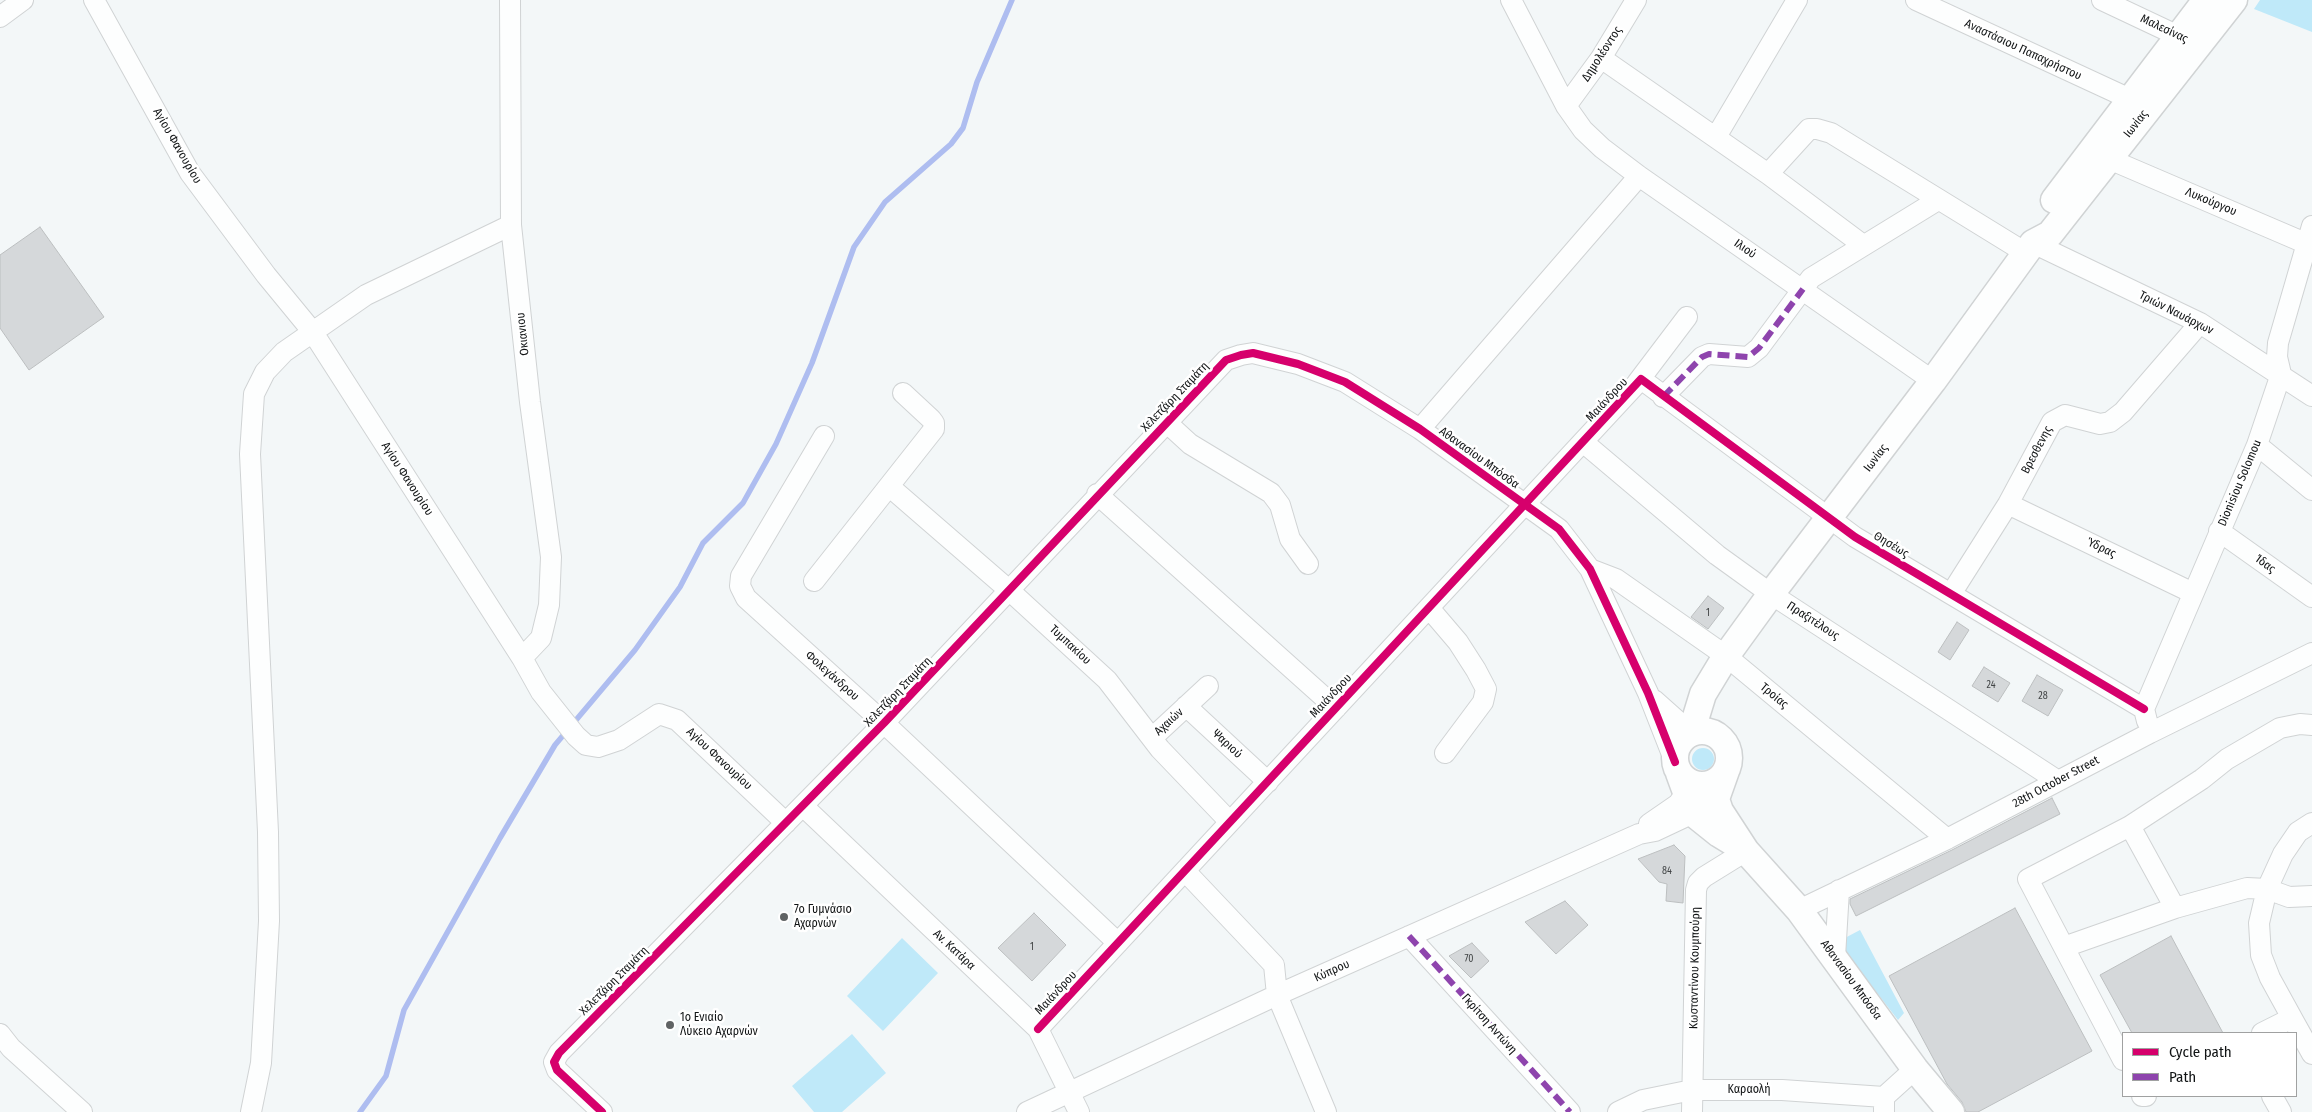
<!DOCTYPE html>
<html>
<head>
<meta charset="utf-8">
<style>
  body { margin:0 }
  #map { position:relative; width:2312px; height:1112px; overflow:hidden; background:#f3f7f8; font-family:"Fira Sans Condensed",sans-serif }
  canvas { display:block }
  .legend { position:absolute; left:2122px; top:1032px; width:175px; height:65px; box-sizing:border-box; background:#fff; border:1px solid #a0a1a1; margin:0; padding:6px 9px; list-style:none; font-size:15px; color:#111415 }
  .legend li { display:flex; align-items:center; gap:10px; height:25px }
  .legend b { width:25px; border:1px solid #a0a1a1 }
</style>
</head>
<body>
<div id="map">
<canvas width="2312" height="1112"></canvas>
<ul class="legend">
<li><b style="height:6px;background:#d6006c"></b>Cycle path</li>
<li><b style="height:6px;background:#8e44ad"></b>Path</li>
</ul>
</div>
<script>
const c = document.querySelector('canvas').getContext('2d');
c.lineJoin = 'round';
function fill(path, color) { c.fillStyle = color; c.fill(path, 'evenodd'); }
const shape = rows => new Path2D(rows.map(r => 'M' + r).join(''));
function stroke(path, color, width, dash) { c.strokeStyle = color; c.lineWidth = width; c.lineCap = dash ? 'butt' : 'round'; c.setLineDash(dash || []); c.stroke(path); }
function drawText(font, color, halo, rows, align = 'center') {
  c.font = font + ' "Fira Sans Condensed",sans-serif'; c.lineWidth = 5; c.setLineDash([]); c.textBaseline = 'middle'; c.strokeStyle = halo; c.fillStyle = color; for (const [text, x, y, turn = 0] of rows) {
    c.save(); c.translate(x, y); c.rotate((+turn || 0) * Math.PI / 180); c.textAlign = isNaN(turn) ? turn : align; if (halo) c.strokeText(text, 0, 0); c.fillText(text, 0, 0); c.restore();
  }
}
const green = shape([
  [2260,0,2312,0,2312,32,2254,9],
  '1692 759a11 11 0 1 1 22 0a11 11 0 1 1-22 0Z',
  [1860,930,1904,1013,1898,1020,1846,953,1843,939],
  [902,938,938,973,883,1031,847,996],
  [852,1034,886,1073,842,1112,814,1112,792,1086]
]);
const stream = shape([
  [360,1112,386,1076,404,1010,500,838,555,745,635,650,680,587,703,543,743,503,776,444,812,363,854,247,885,202,951,144,963,128,977,82,1012,0]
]);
const building = shape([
  [40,227,104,317,29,370,0,328,0,255,40,227],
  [1708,596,1724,608,1708,629,1691,617,1708,596],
  [1957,622,1969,630,1950,660,1938,652,1957,622],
  [1984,667,2010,683,1998,702,1972,686,1984,667],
  [2037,675,2063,690,2048,716,2022,701,2037,675],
  [2052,798,2060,814,1856,916,1850,904,1850,899,1952,850,2052,798],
  [1674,845,1685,856,1683,903,1666,901,1667,884,1659,882,1638,859,1674,845],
  [1565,901,1588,925,1556,954,1525,922,1565,901],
  [2015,908,2092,1051,1978,1112,1966,1112,1962,1102,1947,1084,1889,976,2015,908],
  [1034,913,1066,945,1032,981,998,948,1034,913],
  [2171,936,2223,1033,2132,1033,2100,975,2171,936],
  [1472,943,1489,961,1471,978,1449,956,1472,943]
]);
const minor = shape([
  [94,0,190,173,266,275,312,331,522,658,541,692,576,736,586,745,598,747,619,740,659,714,677,720,786,823],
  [510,0,511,225,530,402,551,557,549,605,541,638,522,658],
  [1511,0,1566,106,1583,130,1602,148,1639,176,1933,381],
  [1916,0,2130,99],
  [2102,0,2191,42],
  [0,17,23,0],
  [1601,58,1768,174,1863,245],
  [1566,106,1601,58,1636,0],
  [1716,137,1797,0],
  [2109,159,2312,246],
  [1768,174,1809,129,1817,129,1831,133,2026,253],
  [2033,243,2200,323,2312,396],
  [1637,383,1687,317],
  [1663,397,1702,357,1709,354,1748,357,1759,348,1811,278,1938,200],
  [1166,422,1190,444,1271,493,1280,505,1290,539,1308,564],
  [1420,429,1639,176],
  [824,436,741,576,740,586,746,598,884,723,1118,943],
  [1583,442,1717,555,1771,594,2058,781],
  [2257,445,2312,490],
  [890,487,1010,591,1107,680,1160,749,1230,822],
  [1097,494,1336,708],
  [2008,504,2193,593],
  [2219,531,2312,597],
  [1590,569,1616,579,1726,656,1947,839],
  [814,581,934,429,934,423,931,419,903,393],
  [1951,594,2008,504,2052,422,2065,415,2100,424,2110,422,2123,412,2200,323],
  [1429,608,1458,642,1476,670,1486,689,1483,702,1445,753],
  [1654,700,1691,733],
  [1186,706,1268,782],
  [2147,721,2144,709,2257,445,2281,374,2277,357,2278,343,2312,226],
  [1152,738,1208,686],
  [803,806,1038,1029,1079,1112],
  [1649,824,1678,804,1686,793],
  [2130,826,2175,908],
  [1185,871,1274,965,1277,995,1326,1112],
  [1799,910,1947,839,2150,733,2312,653],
  [1409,936,1570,1112],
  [2064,947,2175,908,2247,888,2267,889,2289,897,2312,896],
  [1835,957,1839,890],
  [2292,1018,2270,978,2261,955,2259,923,2267,889,2283,854,2298,832,2312,823],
  [1038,1029,1641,379,1855,537,2144,709],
  [2262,1033,2292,1018,2312,1054],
  [0,1034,11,1048,82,1112],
  [2123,1060,2028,879,2130,826,2202,779,2227,759,2280,728,2300,724,2312,725],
  [2142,1096,2146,1096],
  [2272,1096,2281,1112],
  [251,1112,261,1063,269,921,268,832,250,454,254,394,265,372,284,352,366,295,511,225],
  [602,1112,557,1070,554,1062,559,1053,884,723,1226,360,1241,355,1253,353,1298,364,1345,382,1420,429,1559,529,1590,569,1648,693,1675,762],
  [1027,1112,1277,995,1639,834,1655,831,1706,807],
  [1618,1112,1643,1100,1692,1090,1782,1090,1884,1097],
  [1692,1112,1696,890,1698,883,1704,877,1746,851],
  [1884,1112,1884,1097,1915,1069]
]);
const major = shape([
  [2054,200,2206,0],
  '1675 758a27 27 0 1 1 54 0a27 27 0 1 1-54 0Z',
  [1691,733,1703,694,1726,656,1771,594,1933,381,2033,243,2050,234,2234,0],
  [1727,768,1716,799,1720,811,1746,851,1799,910,1915,1069,1951,1112],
  [1679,773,1694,814,1719,834,1737,845]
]);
const quiet = shape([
  [1663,397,1702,357,1709,354,1748,357,1759,348,1803,289],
  [1409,936,1570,1112]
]);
const cycleway = shape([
  [1038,1029,1641,379,1855,537,2144,709],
  [602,1112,557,1070,554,1062,559,1053,884,723,1226,360,1241,355,1253,353,1298,364,1345,382,1420,429,1559,529,1590,569,1648,693,1675,762]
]);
const markers = [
  [784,917,5,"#606364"],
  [670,1025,5,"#606364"]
];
const numberNames = [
  ["1",1708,613],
  ["24",1991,685],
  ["28",2043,696],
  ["84",1667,871],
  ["1",1032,947],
  ["70",1469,959]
];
const streetNames = [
  ["Μαλεσίνας",2164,29,25],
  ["Αναστάσιου Παπαχρήστου",2023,50,25],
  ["Δημολέοντος",1602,54,-57],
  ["Ιωνίας",2136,124,-52],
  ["Αγίου Φανουρίου",177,146,60],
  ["Λυκούργου",2211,202,23],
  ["Ιλιού",1745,249,35],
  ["Τριών Ναυάρχων",2176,313,27],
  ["Οκιανιου",523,334,-96],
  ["Χελετζάρη Σταμάτη",1175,397,-46],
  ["Μαιάνδρου",1607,400,-47],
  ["Βρεσθενης",2037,450,-62],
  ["Αθανασίου Μπόσδα",1479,458,36],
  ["Ιωνίας",1876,458,-53],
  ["Αγίου Φανουρίου",407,479,57],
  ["Dionisiou Solomou",2240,483,-67],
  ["Θησέως",1891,545,31],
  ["Ύδρας",2101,548,26],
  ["Ίδας",2265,564,36],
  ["Πραξιτέλους",1813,621,33],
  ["Τυμπακίου",1070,645,43],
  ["Φολεγάνδρου",832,676,42],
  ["Χελετζάρη Σταμάτη",898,692,-46],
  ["Μαιάνδρου",1331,696,-47],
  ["Τροίας",1774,696,40],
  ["Αχαιών",1169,722,-43],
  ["Ψαριού",1227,744,43],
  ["Αγίου Φανουρίου",719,759,43],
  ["28th October Street",2056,782,-28],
  ["Αν. Κατάρα",954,950,43],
  ["Κωσταντίνου Κουμπούρη",1695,968,-89],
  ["Κύπρου",1332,971,-24],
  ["Αθανασίου Μπόσδα",1851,980,54],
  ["Χελετζάρη Σταμάτη",614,981,-45],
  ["Μαιάνδρου",1056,993,-47],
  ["Γκρίτση Αντώνη",1489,1024,48],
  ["Καραολή",1749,1090]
];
const poiNames = [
  ["7ο Γυμνάσιο",794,910],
  ["Αχαρνών",794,924],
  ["1ο Ενιαίο",680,1018],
  ["Λύκειο Αχαρνών",680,1032]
];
fill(green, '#bfe9f9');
stroke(stream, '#aebdf0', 5.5);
fill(building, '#d5d8da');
stroke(building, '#bcbfc0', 1);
stroke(minor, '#d0d3d4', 22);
stroke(major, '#d0d3d4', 29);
stroke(minor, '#fdfefe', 20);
stroke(major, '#fdfefe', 26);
stroke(quiet, '#8e44ad', 6, [12, 6]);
stroke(cycleway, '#d6006c', 8);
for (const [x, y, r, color] of markers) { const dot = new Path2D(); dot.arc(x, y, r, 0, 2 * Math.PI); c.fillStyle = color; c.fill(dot); stroke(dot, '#fff', 2); }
drawText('10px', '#424546', null, numberNames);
drawText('12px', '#111415', '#fff', streetNames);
drawText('12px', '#111415', '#fff', poiNames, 'left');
</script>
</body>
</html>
